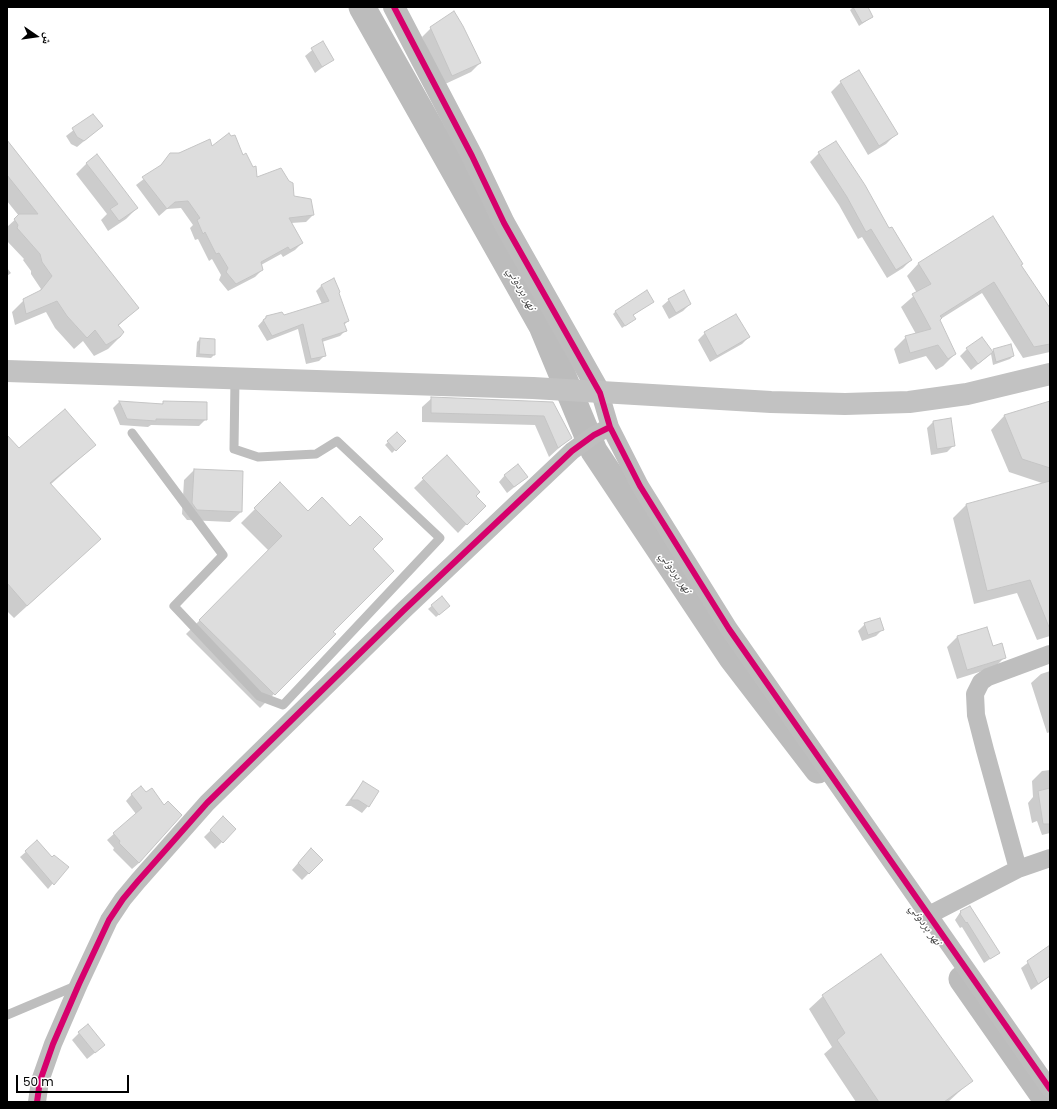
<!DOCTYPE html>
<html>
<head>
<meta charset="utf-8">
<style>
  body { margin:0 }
  #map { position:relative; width:1057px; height:1109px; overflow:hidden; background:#fff; font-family:Poppins,"Noto Naskh Arabic",sans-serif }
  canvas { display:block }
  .frame { position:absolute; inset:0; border:8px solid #000; pointer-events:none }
  .north { position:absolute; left:16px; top:16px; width:40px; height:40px; -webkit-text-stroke:3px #fff; paint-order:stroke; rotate:103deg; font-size:11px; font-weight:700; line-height:16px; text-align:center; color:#000 }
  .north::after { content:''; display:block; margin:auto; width:14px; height:18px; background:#000; clip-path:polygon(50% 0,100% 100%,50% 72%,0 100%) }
  .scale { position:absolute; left:16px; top:1075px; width:113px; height:18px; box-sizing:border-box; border:2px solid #000; border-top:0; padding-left:5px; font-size:12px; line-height:14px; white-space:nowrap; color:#000; -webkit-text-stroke:3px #fff; paint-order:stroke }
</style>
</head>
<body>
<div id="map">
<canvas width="1057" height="1109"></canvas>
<div class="frame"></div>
<div class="north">ش</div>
<div class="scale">50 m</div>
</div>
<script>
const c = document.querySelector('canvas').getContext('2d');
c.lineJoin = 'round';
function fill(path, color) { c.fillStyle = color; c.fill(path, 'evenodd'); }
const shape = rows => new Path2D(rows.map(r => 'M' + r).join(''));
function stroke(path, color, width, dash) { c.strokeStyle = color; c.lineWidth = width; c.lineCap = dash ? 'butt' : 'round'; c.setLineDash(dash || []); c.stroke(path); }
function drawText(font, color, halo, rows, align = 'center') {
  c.font = font + ' Poppins,"Noto Naskh Arabic",sans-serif'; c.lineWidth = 3; c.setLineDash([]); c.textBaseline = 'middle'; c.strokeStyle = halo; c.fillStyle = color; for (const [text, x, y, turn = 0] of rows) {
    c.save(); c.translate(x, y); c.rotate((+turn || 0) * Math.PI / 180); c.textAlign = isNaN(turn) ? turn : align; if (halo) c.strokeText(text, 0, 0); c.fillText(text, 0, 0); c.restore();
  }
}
const shadow = shape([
  [853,7,867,7,872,17,859,26,850,10],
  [431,28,480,63,471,72,443,85,422,37],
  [322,42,332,60,315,73,305,56],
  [841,82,896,134,886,144,868,155,831,92],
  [93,115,102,126,77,147,71,144,66,136],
  [7,141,138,308,118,326,120,337,108,349,94,356,83,341,74,349,55,328,46,312,15,325,12,312,24,300,38,293,41,289,31,274,31,271,23,260,24,259,7,241,7,227,19,216,7,201],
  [836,142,888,230,911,260,903,268,887,278,862,237,858,239,839,205,810,162,819,153],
  [211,148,242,156,256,178,293,196,313,215,306,222,291,223,302,243,295,250,283,257,281,254,261,265,262,270,255,277,228,291,219,280,221,275,212,259,209,261,198,239,195,240,190,228,193,225,181,208,167,209,159,216,136,185,158,168,171,154],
  [87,163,137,208,126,219,108,231,101,220,107,214,76,174],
  [993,218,1020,265,1050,310,1050,352,1023,358,982,293,939,320,955,354,943,366,936,370,926,356,899,364,894,349,906,337,916,334,901,307,917,293,907,276,918,264],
  [7,268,11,273,7,276],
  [322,285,338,293,348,321,344,325,346,330,340,336,322,342,325,355,319,361,306,364,298,329,267,341,258,326,266,317,283,316,322,304,316,291],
  [669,300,690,304,683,311,669,319,662,306],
  [650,304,632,316,631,322,622,328,613,314,616,311],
  [705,333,749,337,742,344,710,362,698,340],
  [200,339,214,355,211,358,196,357,197,342],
  [967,349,992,352,994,350,1013,356,1010,359,993,365,991,354,971,370,960,356],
  [432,398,552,403,570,438,549,457,535,425,422,422,422,407],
  [119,402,161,405,164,402,206,419,199,426,151,425,148,427,120,425,113,408],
  [1050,402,1050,636,1037,640,1017,593,974,604,953,518,966,505,1045,484,1009,472,991,430,1004,416],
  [933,422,954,445,947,452,931,455,927,428],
  [397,433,404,441,392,453,385,445],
  [7,437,19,450,95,445,50,485,86,552,14,618,7,611],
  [447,456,474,496,484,506,458,533,414,488],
  [194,470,242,472,241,512,230,522,187,520,182,514,184,480],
  [505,475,527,477,507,493,499,482],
  [280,484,308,512,350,528,372,549,332,632,334,634,260,708,186,634,269,551,241,523],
  [442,597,446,609,436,617,428,609],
  [865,624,882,630,876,636,862,641,858,631],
  [957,637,992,647,1005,657,995,667,957,679,947,647],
  [1050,671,1050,732,1047,733,1031,683,1041,674],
  [1050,770,1050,833,1042,835,1037,821,1032,823,1028,803,1033,797,1032,781,1042,771],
  [363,782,368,806,362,813,351,806,345,806],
  [132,794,146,794,139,863,132,869,113,850,114,848,107,840,136,814,126,801],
  [223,818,235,829,215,849,204,837],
  [37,842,52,859,67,867,48,889,20,857],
  [304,856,322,860,302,880,292,870],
  [961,911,999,953,984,963,962,927,960,928,955,920],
  [1050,946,1050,976,1031,990,1021,968],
  [823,996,971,1081,948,1102,856,1102,824,1054,832,1047,809,1009],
  [79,1033,97,1051,87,1059,72,1040]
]);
const river = shape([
  [362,7,542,326,594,451,732,658,818,770],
  [962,979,1048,1102]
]);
const building = shape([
  [853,7,868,7,873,17,862,23,853,7],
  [454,11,463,26,481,63,452,76,430,27,454,11],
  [323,41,334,60,322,67,311,48,323,41],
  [859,70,898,134,879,146,840,81,859,70],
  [93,114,103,126,84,141,77,137,72,128,93,114],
  [229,133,231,136,235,135,243,155,246,153,253,167,256,166,257,177,281,168,289,181,293,183,294,196,311,199,314,215,289,218,303,243,290,250,288,247,261,262,263,270,236,284,226,272,228,268,219,253,216,254,205,232,203,234,197,220,200,218,188,201,175,202,167,209,142,177,161,165,170,153,179,153,210,139,212,146,229,133],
  [7,140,139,308,118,325,124,332,120,337,106,345,95,330,87,338,67,316,57,301,26,314,23,299,41,290,52,276,42,262,40,254,17,228,18,225,14,219,19,214,38,214,7,175,7,140],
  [836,141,865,185,889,228,892,227,912,260,896,270,871,229,866,232,847,197,818,152,836,141],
  [97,154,138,208,119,221,110,209,118,204,86,163,97,154],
  [993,216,1023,264,1021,265,1050,308,1050,344,1034,347,994,282,940,316,942,318,940,320,956,354,948,359,938,345,910,353,905,336,931,329,912,294,931,284,918,263,993,216],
  [334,278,340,292,339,293,349,321,344,323,347,331,322,339,326,356,311,359,303,324,272,336,263,320,266,318,266,316,282,312,284,315,329,301,321,285,334,278],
  [647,290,654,302,633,315,636,319,625,326,615,311,647,290],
  [684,290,691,304,676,313,668,299,684,290],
  [736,314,750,337,717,356,704,332,736,314],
  [982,337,993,352,978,364,966,348,982,337],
  [200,338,215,339,215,355,199,354,200,338],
  [1011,344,1014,356,996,362,993,349,1011,344],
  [431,397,553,402,572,438,558,448,544,416,431,413,431,397],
  [119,401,163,404,163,401,207,402,207,420,156,419,156,421,127,419,119,401],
  [1050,401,1050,468,1022,459,1004,415,1050,401],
  [65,409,96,445,50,483,101,539,27,606,7,583,7,435,19,448,65,409],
  [951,418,955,446,937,449,933,421,951,418],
  [397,432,406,441,396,451,387,441,397,432],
  [447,455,480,492,476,496,486,506,467,525,422,478,447,455],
  [518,464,528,477,514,487,504,475,518,464],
  [194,469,243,471,242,512,197,510,192,503,194,469],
  [1050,481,1050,627,1049,627,1030,580,987,591,966,504,1050,481],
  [280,482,308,511,322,497,350,526,360,516,383,539,373,549,394,571,333,632,336,634,275,695,199,620,282,536,254,508,280,482],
  [442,596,450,606,439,615,431,605,442,596],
  [880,618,884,630,868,635,864,623,880,618],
  [987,627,993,646,1002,643,1006,658,967,670,957,636,987,627],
  [363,781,379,791,369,807,358,800,351,800,363,781],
  [141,786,146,792,152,788,164,805,168,801,182,815,139,863,119,843,120,841,113,833,142,808,131,794,141,786],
  [1050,788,1050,824,1043,824,1038,791,1050,788],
  [223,816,236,829,223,843,210,830,223,816],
  [37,840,52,857,54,855,69,867,54,885,25,851,37,840],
  [311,848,323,860,309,874,298,863,311,848],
  [970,906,1000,953,990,959,967,922,966,923,960,914,961,912,960,911,970,906],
  [1050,945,1050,976,1038,984,1027,961,1050,945],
  [881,954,973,1081,944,1102,879,1102,837,1040,845,1033,822,995,881,954],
  [88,1024,105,1045,95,1053,78,1032,88,1024]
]);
const service = shape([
  [132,433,223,555,174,606,259,696,283,705,440,538,337,441,316,454,258,457,234,449,235,379],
  [7,1015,78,985]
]);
const minor = shape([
  [600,393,610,427,640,486,729,629,1050,1089],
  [1018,869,985,750,976,715,975,694,981,682,988,677,1050,654],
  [929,915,1018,869,1050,858],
  [37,1102,40,1081,53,1044,79,984,109,920,123,899,138,881,207,803,404,610,572,451,594,435,610,427]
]);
const tertiary = shape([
  [394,7,472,156,504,223,600,393]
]);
const secondary = shape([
  [7,371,533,388,771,402,845,404,909,402,967,394,1050,374]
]);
const cycleway = shape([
  [394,7,472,156,504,223,600,393,610,427,640,486,729,629,1050,1089],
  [37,1102,40,1081,53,1044,79,984,109,920,123,899,138,881,207,803,404,610,572,451,594,435,610,427]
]);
const waterNames = [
  ["نهر بردوني",521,289,61],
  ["نهر بردوني",675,573,56],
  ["نهر بردوني",925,925,55]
];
fill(shadow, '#0003');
stroke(river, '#bcbcbc', 27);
fill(building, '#ddd');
stroke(building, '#c5c5c5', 1);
stroke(service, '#bebebe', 9);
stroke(minor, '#bebebe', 18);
stroke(tertiary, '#bebebe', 22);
stroke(secondary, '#c2c2c2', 22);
stroke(cycleway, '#d6006c', 6);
drawText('italic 12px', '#414141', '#fff', waterNames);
</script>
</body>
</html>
